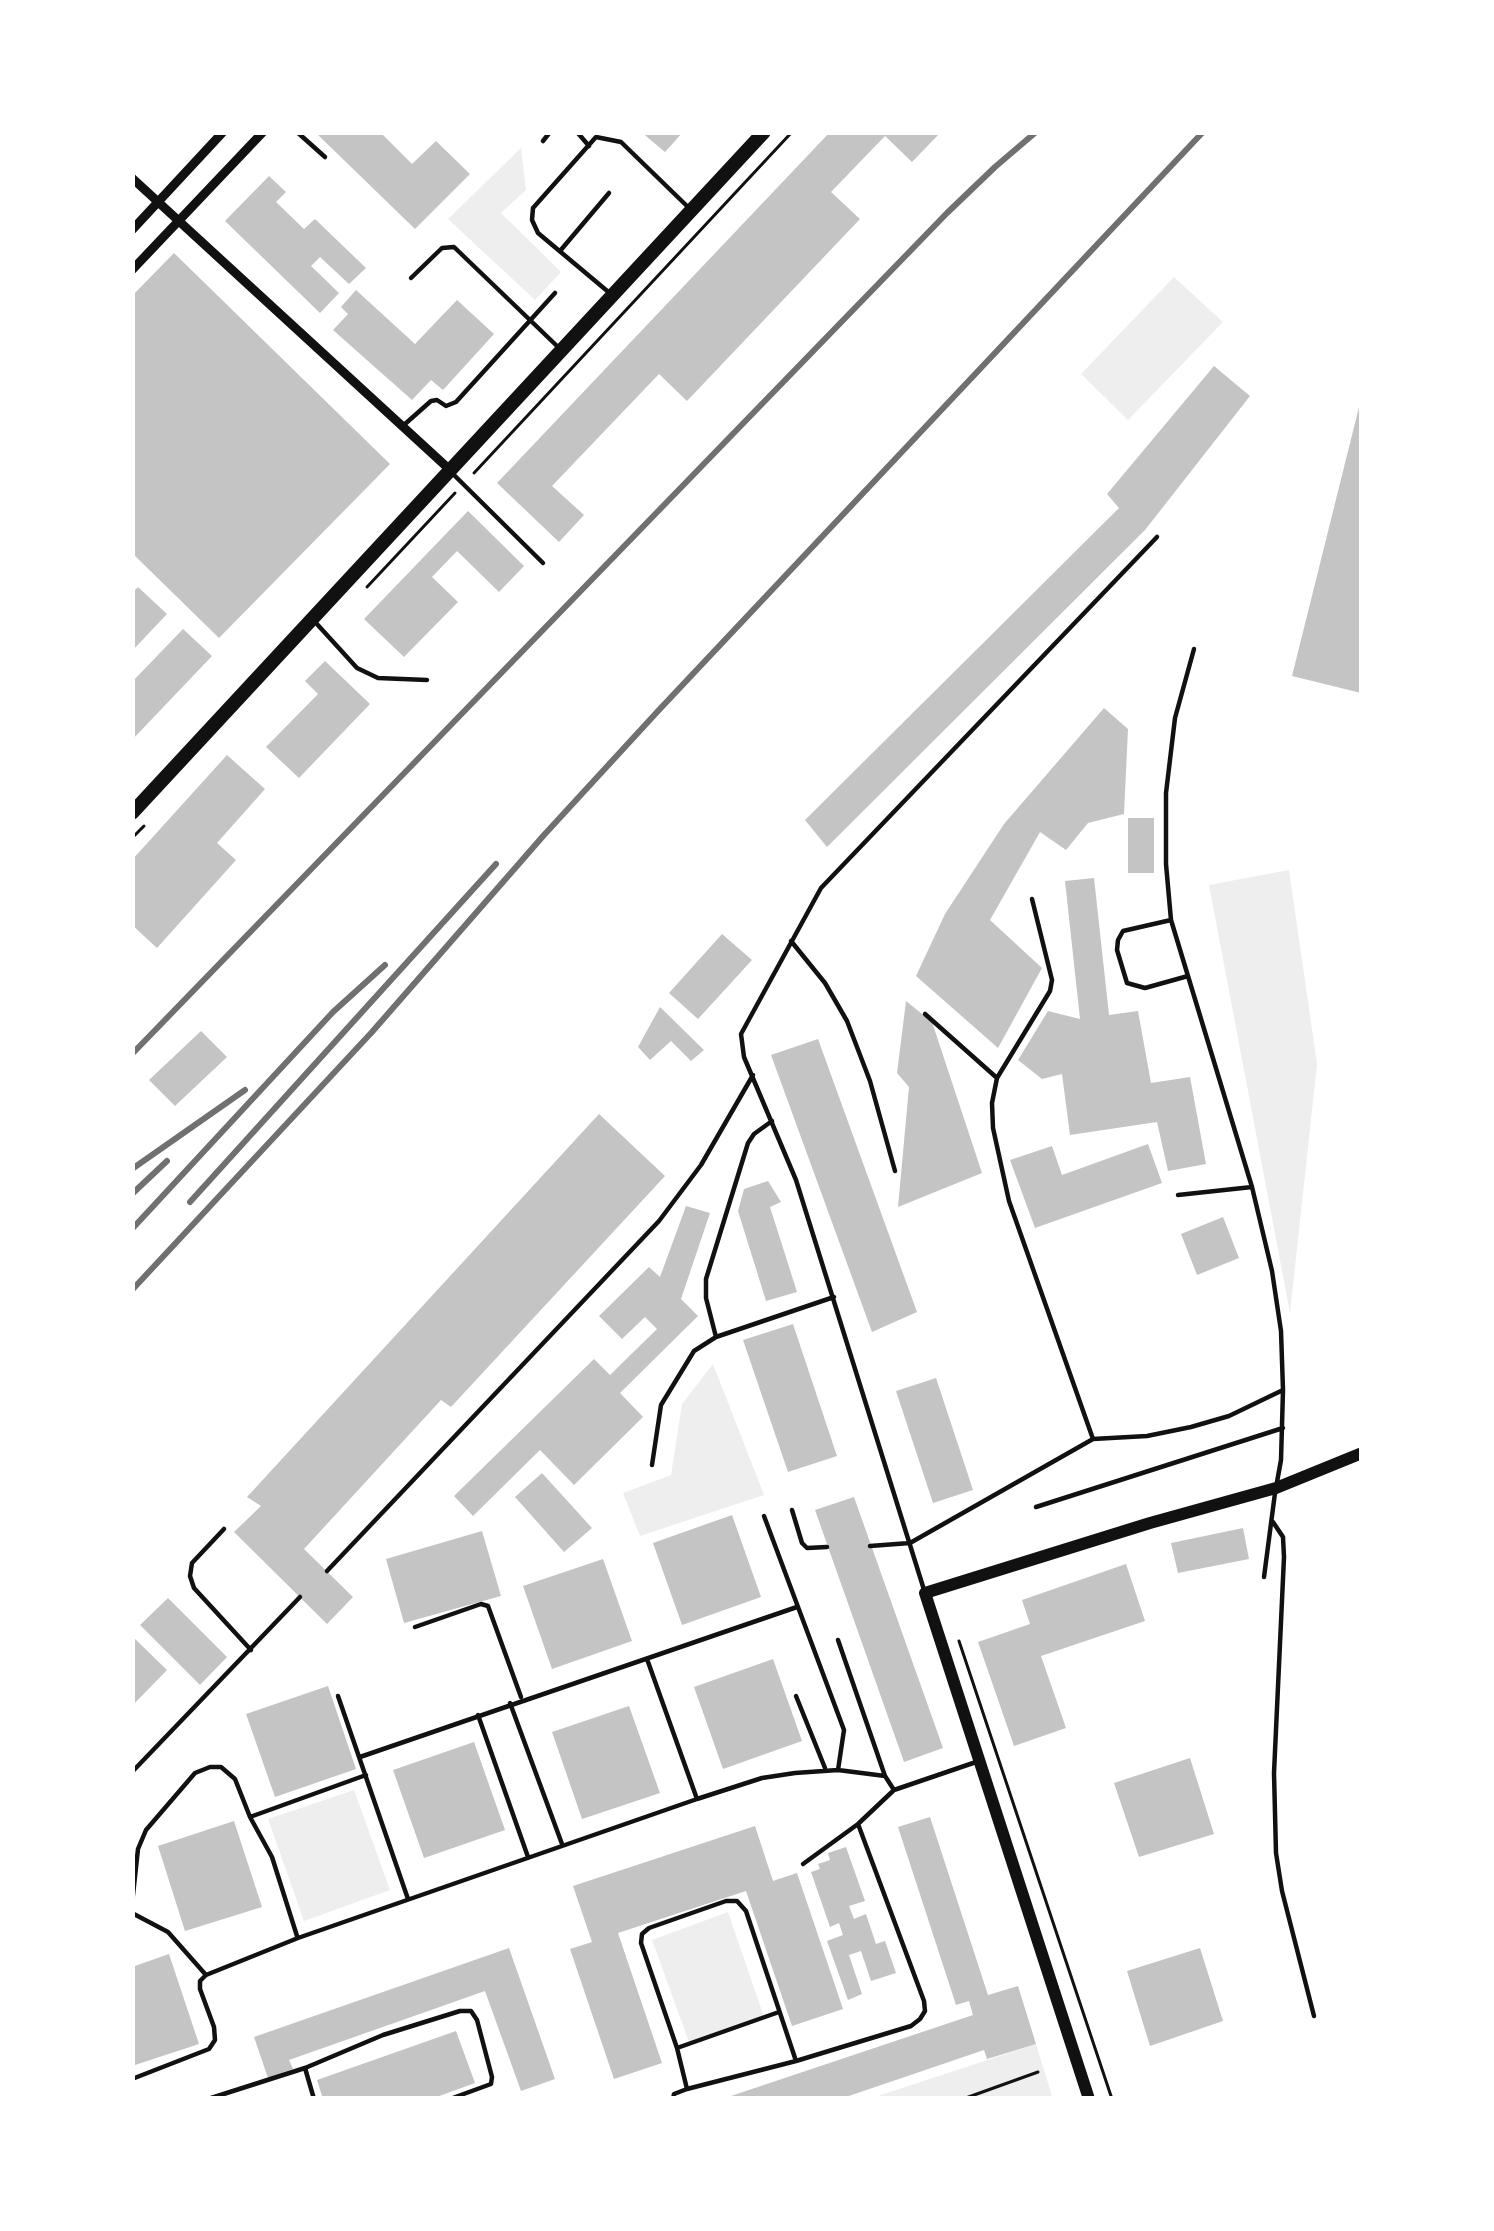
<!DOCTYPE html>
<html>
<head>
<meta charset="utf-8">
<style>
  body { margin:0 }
  #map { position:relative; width:1494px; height:2231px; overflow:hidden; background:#fff; font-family:"DM Sans",sans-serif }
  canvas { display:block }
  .frame { position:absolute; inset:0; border:135px solid #fff; pointer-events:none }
</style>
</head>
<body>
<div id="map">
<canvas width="1494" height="2231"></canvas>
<div class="frame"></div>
</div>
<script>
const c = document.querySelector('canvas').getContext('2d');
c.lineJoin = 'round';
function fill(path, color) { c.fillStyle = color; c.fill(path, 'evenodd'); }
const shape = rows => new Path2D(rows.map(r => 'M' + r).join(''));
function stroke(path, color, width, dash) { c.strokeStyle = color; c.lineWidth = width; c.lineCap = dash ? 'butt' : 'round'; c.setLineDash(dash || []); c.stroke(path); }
const green = shape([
  [521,148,526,190,501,213,561,272,535,300,448,219],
  [1174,277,1223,322,1128,420,1081,374],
  [1289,870,1317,1064,1290,1313,1209,885],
  [713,1364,764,1495,640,1536,623,1493,671,1475,682,1404],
  [354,1790,390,1890,304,1921,268,1819],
  [728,1912,764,2017,689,2042,652,1940],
  [1036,2044,1052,2096,1043,2099,869,2099]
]);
const building = shape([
  [315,132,380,132,412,164,436,141,470,174,415,229],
  [641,132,683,132,665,152],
  [830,132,941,132,912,162,885,136,831,192,860,219,687,401,659,374,552,486,584,515,559,542,497,483],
  [269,176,286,192,276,202,304,229,315,219,366,268,349,284,320,257,311,266,339,293,320,313,225,221],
  [174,253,390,464,219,638,132,553,132,296],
  [356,290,415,344,457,300,494,334,443,390,431,380,412,400,333,330,348,314,341,307],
  [1214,366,1250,396,1145,530,827,847,805,820,1119,508,1107,494],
  [1360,403,1362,403,1361,693,1292,676],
  [468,511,524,566,499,592,457,551,432,577,458,602,404,657,364,619],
  [138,587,167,614,132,651,132,593],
  [183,629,212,656,132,740,132,682],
  [325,661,370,704,299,778,266,747,318,694,305,681],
  [1104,708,1128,729,1124,814,1088,823,1066,850,1040,832,990,920,1042,968,998,1048,916,976,945,914,1004,824],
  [227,755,265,789,217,843,236,860,157,948,132,925,132,860],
  [1128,818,1154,818,1154,873,1128,873],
  [1094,878,1109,1015,1138,1011,1151,1083,1190,1077,1206,1164,1168,1171,1157,1122,1070,1135,1062,1074,1042,1079,1018,1060,1048,1011,1080,1019,1065,881],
  [722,934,752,960,698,1019,669,993],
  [906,1001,932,1022,982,1173,898,1207,909,1087,897,1073],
  [660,1007,704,1050,691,1061,671,1041,650,1060,638,1047],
  [201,1031,227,1057,175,1106,149,1080],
  [818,1039,917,1312,872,1332,771,1055],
  [599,1114,665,1176,451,1407,441,1400,304,1549,353,1597,327,1624,234,1532,261,1506,247,1497],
  [1148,1144,1162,1183,1035,1228,1010,1160,1052,1146,1062,1175],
  [768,1181,781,1202,770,1207,797,1292,766,1301,738,1211,744,1189],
  [686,1206,710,1213,681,1299,698,1316,620,1393,643,1417,574,1485,540,1450,473,1516,454,1496,594,1359,610,1375,657,1329,645,1317,622,1339,599,1316,649,1267,660,1277],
  [1223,1217,1239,1258,1197,1275,1181,1234],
  [793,1324,837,1456,788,1472,743,1340],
  [936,1378,973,1490,933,1503,896,1391],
  [542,1473,592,1528,564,1552,515,1497],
  [854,1497,943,1748,904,1762,815,1510],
  [732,1515,761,1597,682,1625,653,1543],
  [1243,1528,1249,1559,1178,1573,1171,1543],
  [482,1531,501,1596,404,1623,386,1559],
  [603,1559,632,1641,552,1669,523,1586],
  [1126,1564,1145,1621,1041,1656,1066,1728,1014,1746,978,1642,1030,1624,1022,1600],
  [168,1598,227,1657,200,1685,140,1625],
  [132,1636,167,1670,132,1706],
  [773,1659,802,1741,723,1769,694,1687],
  [328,1686,356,1769,275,1797,246,1714],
  [629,1706,660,1793,582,1819,552,1732],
  [474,1742,505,1830,424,1858,393,1770],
  [1190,1758,1214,1834,1139,1857,1114,1783],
  [930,1817,988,1995,1018,1986,1036,2044,987,2059,984,2050,840,2099,722,2099,973,2015,969,2001,956,2005,898,1827],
  [234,1821,262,1907,185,1931,158,1846],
  [755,1826,773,1881,797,1873,843,2009,792,2026,746,1891,618,1933,662,2063,614,2079,570,1949,592,1942,573,1886],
  [846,1847,865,1901,849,1906,854,1919,866,1914,876,1944,885,1941,896,1973,871,1981,861,1951,849,1955,862,1994,848,2000,827,1941,843,1935,839,1923,830,1927,811,1872,820,1869,818,1864,830,1860,828,1853],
  [509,1948,555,2079,521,2091,485,1991,289,2060,293,2069,268,2078,254,2037],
  [1200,1948,1223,2021,1150,2046,1127,1971],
  [169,1954,199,2044,132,2066,132,1967],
  [456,2031,475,2083,431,2099,323,2099,317,2080]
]);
const path = shape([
  [474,473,792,132],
  [367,587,455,493],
  [132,838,144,826],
  [959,1641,1112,2099],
  [963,2099,1038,2072]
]);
const service = shape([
  [297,132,325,157],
  [577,132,589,146],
  [543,141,550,132],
  [560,251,609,193],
  [411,278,442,248,454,247,557,346],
  [612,295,538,233,532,220,533,208,596,137,621,142,688,207],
  [405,424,431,401,437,400,446,406,456,402,555,293],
  [453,474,543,563],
  [316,623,357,668,378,678,427,680],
  [1194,649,1175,718,1166,793,1166,864,1171,920,1252,1187,1272,1271,1281,1331,1283,1390,1281,1460,1277,1482],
  [1032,899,1052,980,1050,991,997,1078,992,1103,993,1128,1009,1201,1093,1439],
  [1171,920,1123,931,1118,940,1117,950,1127,983,1145,988,1188,976],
  [791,941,825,983,847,1021,870,1081,895,1171],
  [925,1014,997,1078],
  [1178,1195,1252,1187],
  [716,1337,706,1298,706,1279,748,1143,754,1134,772,1121],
  [652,1465,661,1405,694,1351,716,1337,834,1297],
  [1036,1507,1283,1428],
  [792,1510,802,1543,807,1548,827,1547],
  [764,1516,844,1730,838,1770],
  [1273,1522,1283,1537,1284,1557,1274,1773,1276,1853,1282,1891,1314,2016],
  [224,1529,192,1563,190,1576,194,1588,251,1650],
  [870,1546,910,1543,1093,1439,1147,1436,1191,1427,1229,1416,1283,1390],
  [327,1571,659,1221,701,1165,753,1075],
  [1264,1577,1275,1493],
  [925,1593,796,1180,744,1057,741,1034,821,888,1157,537],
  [415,1627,481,1604,488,1606,521,1697],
  [838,1640,885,1776,894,1790],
  [338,1696,408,1899],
  [796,1696,825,1768],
  [510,1703,562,1844],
  [478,1715,528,1857],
  [360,1757,797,1607],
  [132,1772,300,1597],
  [697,1799,762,1778,795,1773,838,1770,885,1776],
  [250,1817,366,1775],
  [803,1864,858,1824,894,1790,979,1761],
  [132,1904,138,1849,146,1830,195,1773,210,1767,221,1767,235,1779,250,1817,272,1857,297,1936],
  [132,1913,168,1932,206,1975],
  [677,2048,779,2012],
  [132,2079,209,2049,215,2040,214,2027,200,1989,200,1981,206,1975,298,1938,697,1799,647,1659],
  [687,2089,677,2048,641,1943,642,1934,649,1928,726,1901,737,1901,746,1911,795,2058],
  [208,2099,305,2068],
  [314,2099,305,2068,383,2035,460,2011,471,2011,477,2020,492,2077,491,2084,450,2099],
  [673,2099,674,2094,687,2089,796,2061,911,2026,920,2019,925,2011,924,2001,858,1824]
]);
const minor = shape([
  [132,178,449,469],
  [132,230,223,132],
  [132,270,263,132]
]);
const tertiary = shape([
  [1089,2099,925,1593,1150,1523,1276,1488,1362,1453]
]);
const secondary = shape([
  [132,813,764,132]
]);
const rail = shape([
  [132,1054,947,213,995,167,1036,132],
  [132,1169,245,1090],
  [132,1194,167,1161],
  [190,1202,496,864],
  [132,1229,333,1012,385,965],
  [132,1290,372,1032,544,835,658,711,1203,132]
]);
fill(green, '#eee');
fill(building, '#c4c4c4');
stroke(path, '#111', 3);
stroke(service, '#111', 4.5);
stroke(minor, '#111', 9);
stroke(tertiary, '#111', 12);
stroke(secondary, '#111', 14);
stroke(rail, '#707070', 6);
</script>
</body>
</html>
